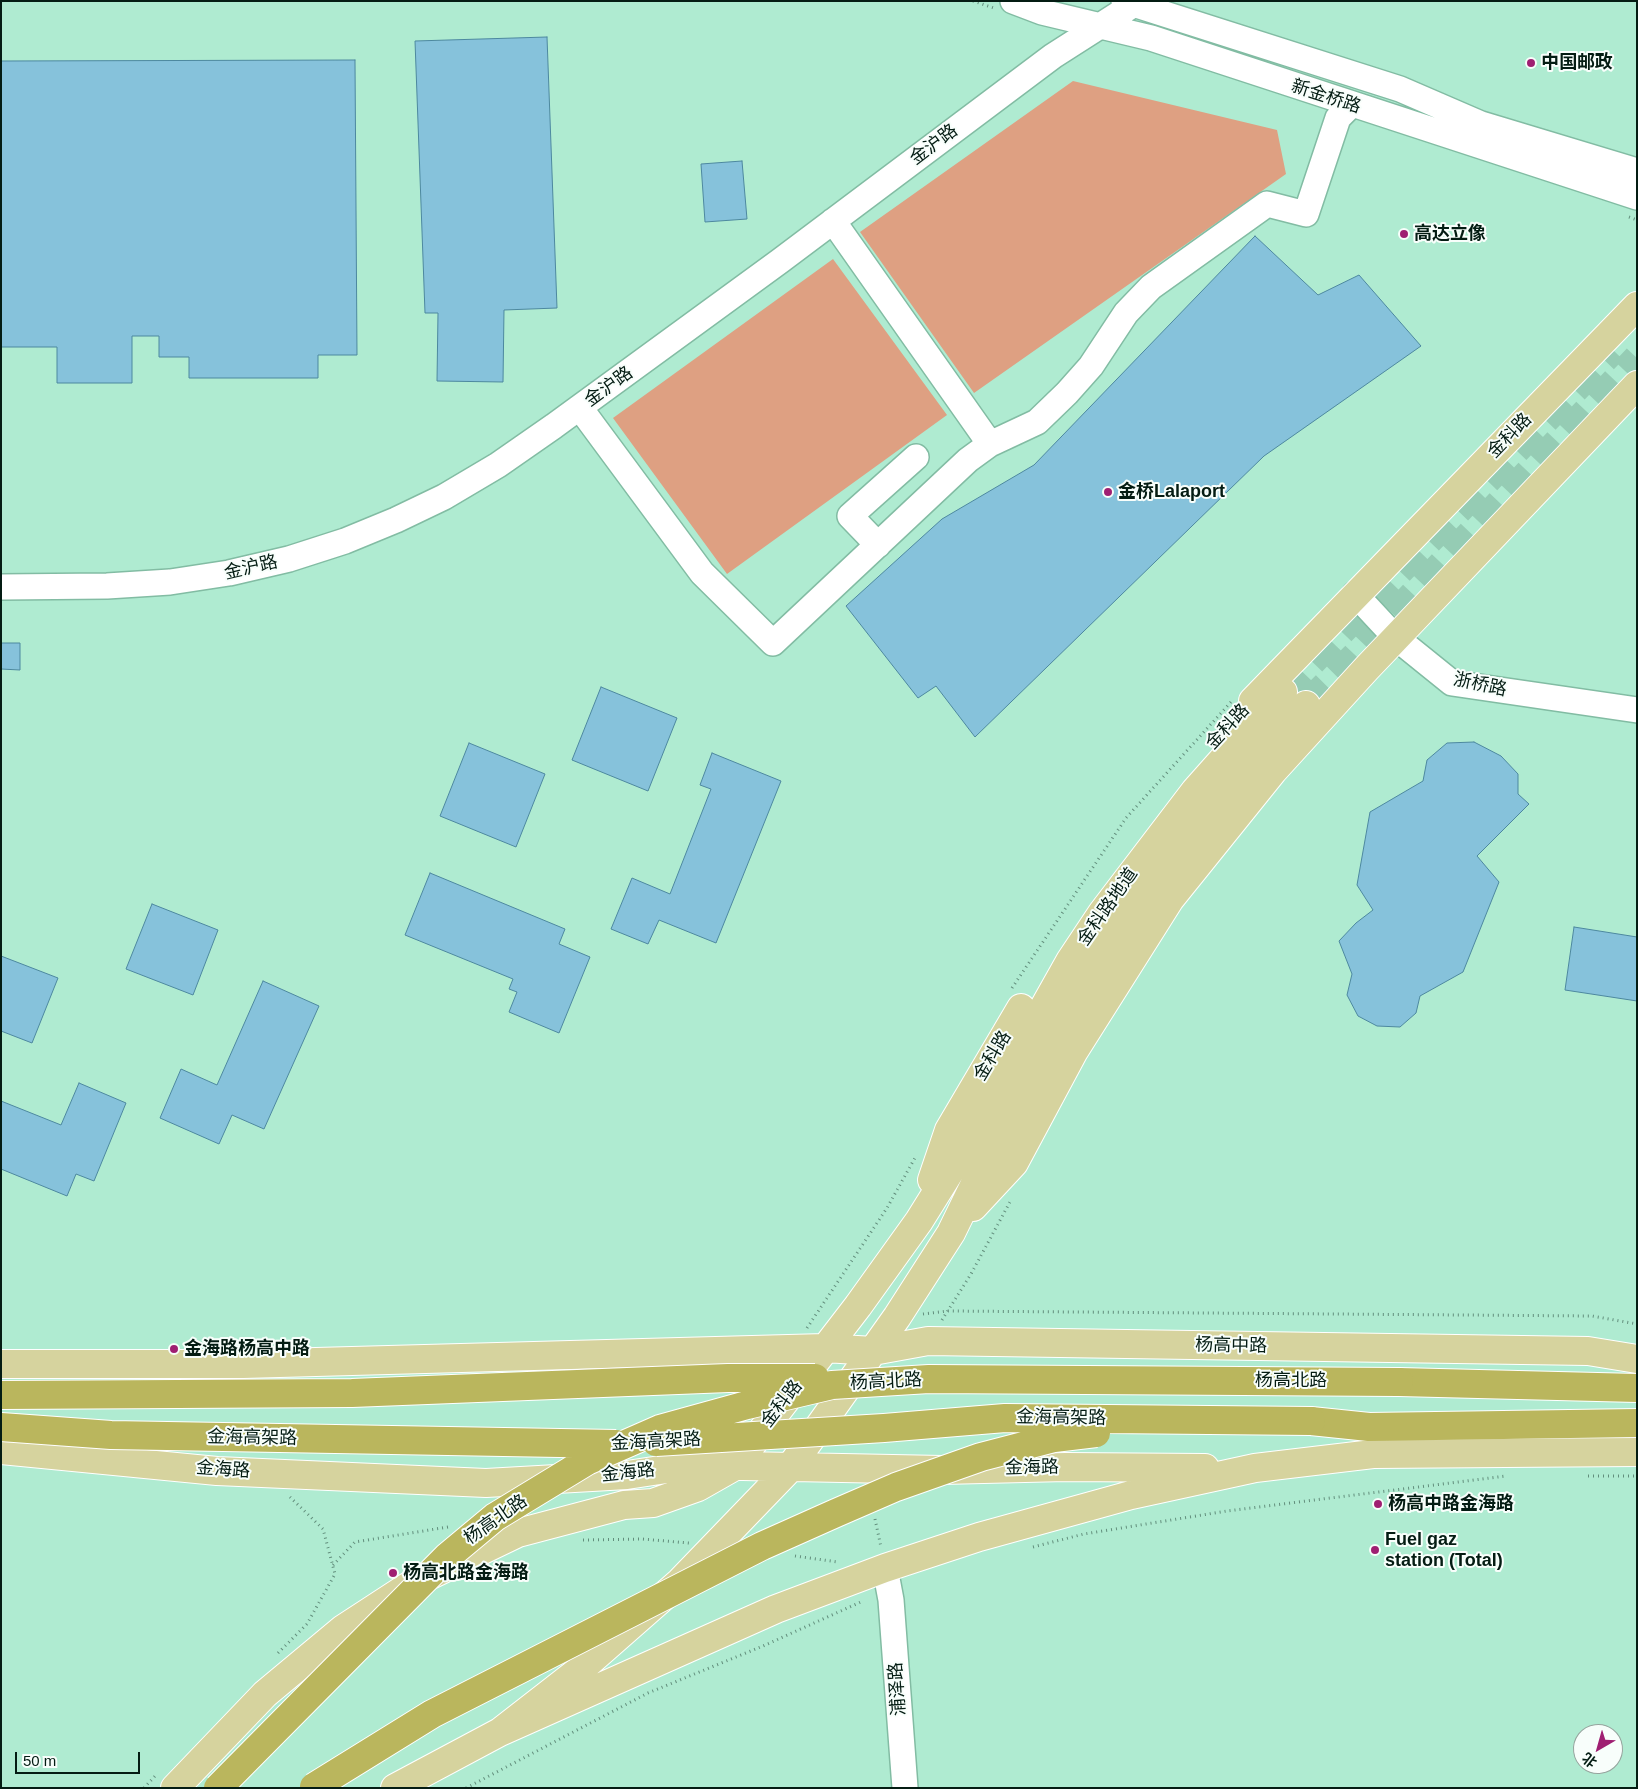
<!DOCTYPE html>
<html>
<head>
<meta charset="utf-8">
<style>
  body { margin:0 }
  #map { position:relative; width:1638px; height:1789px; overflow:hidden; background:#afebd1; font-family:Helvetica,"Noto Sans SC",sans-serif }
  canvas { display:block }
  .frame { position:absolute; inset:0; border:2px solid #041c13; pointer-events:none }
  .north { position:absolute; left:1573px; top:1724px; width:50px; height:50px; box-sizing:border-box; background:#f8fefb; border:1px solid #96a49e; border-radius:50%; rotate:218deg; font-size:14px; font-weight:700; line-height:20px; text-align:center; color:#041c13 }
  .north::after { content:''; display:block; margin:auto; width:18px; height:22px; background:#9f1f72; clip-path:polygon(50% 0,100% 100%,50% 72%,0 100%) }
  .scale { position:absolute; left:15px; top:1752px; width:125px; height:22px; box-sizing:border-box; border:2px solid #041c13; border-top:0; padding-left:6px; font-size:15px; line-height:18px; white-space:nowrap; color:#041c13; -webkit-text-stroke:4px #f8fefb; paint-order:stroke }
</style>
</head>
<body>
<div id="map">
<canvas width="1638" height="1789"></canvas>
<div class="frame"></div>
<div class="north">北</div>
<div class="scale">50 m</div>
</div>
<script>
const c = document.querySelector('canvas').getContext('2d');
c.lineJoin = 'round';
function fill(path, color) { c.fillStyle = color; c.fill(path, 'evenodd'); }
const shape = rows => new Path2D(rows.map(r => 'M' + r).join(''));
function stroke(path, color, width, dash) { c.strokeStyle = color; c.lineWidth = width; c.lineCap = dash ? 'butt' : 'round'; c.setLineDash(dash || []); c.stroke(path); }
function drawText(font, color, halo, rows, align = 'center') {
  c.font = font + ' Helvetica,"Noto Sans SC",sans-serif'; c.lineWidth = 4; c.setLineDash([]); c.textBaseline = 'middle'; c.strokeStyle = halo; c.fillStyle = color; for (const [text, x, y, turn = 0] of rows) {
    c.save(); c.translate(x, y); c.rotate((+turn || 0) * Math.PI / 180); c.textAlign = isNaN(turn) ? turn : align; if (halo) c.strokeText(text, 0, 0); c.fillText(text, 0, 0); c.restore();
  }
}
const green = shape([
  [1073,81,1277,130,1286,174,974,393,860,232],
  [833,259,947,415,727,574,613,418]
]);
const building = shape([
  [547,37,557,308,504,310,503,382,437,381,438,313,425,313,415,41,547,37],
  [355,60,357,355,318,355,318,378,189,378,189,357,159,357,159,336,132,336,132,383,57,383,57,347,1,347,1,61,355,60],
  [742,161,747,219,705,222,701,164,742,161],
  [1255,236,1318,295,1359,275,1421,346,1264,456,975,737,936,686,918,698,846,606,942,519,1034,465,1255,236],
  [1,643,20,643,20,670,1,669,1,643],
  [601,687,677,718,648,791,572,760,601,687],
  [1474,742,1501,756,1518,774,1518,794,1529,804,1477,856,1499,882,1463,972,1420,996,1416,1013,1400,1027,1377,1026,1358,1016,1347,995,1352,974,1339,941,1356,923,1373,910,1357,885,1370,812,1423,781,1427,760,1447,743,1474,742],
  [469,743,545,774,516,847,440,816,469,743],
  [712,753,781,781,716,943,659,920,648,944,611,929,632,878,670,894,711,789,700,785,712,753],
  [430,873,565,929,559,944,590,957,559,1033,509,1012,517,992,509,989,513,979,405,935,430,873],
  [152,904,218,930,193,995,126,969,152,904],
  [1574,927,1637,937,1637,1001,1565,990,1574,927],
  [1,956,58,978,32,1043,1,1031,1,956],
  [263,981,319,1006,264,1129,232,1115,219,1144,160,1118,181,1069,217,1085,263,981],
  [79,1083,126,1103,94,1181,76,1174,67,1196,1,1169,1,1101,61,1125,79,1083]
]);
const majorTunnel = shape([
  [1283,692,1613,350],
  [1306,705,1354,657,1637,358]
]);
const path = shape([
  [973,1,994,8],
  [1629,217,1637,220],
  [1012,988,1126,818,1231,702],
  [923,1314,948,1311,1592,1316,1637,1324],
  [942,1320,971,1274,1011,1200],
  [807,1328,887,1208,916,1156],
  [1588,1476,1637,1476],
  [875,1519,881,1547],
  [583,1540,642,1539,689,1543],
  [1033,1547,1084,1534,1227,1511,1506,1476],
  [795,1556,838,1562],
  [333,1565,355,1542,448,1527],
  [278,1653,307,1624,335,1574,323,1529,290,1497],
  [144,1788,155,1776],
  [466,1788,648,1693,763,1646,863,1601]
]);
const minor = shape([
  [1013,1,1042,12,1151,38,1637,197],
  [1124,1,1400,89,1481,124,1637,171],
  [580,408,702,573,773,643,968,460,990,444,833,221],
  [990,444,1037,422,1067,393,1091,366,1126,313,1151,287,1267,204,1306,214,1338,118,1351,105],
  [878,545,850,516,916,457],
  [1,587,107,586,170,582,229,573,289,559,345,541,396,520,444,497,498,465,554,426,780,261,1053,56,1139,1],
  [1355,594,1395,637,1452,683,1637,710],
  [885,1568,891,1600,905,1788]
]);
const major = shape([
  [1253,701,1637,306],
  [932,1180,949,1130,1021,1008],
  [973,1207,1014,1163,1074,1051,1170,899,1273,771,1367,668,1637,385],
  [1,1364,243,1364,825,1348,873,1351,928,1341,1588,1351,1637,1359],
  [1,1450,217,1471,486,1483,627,1475,693,1465,942,1470,1066,1467,1205,1468],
  [500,1732,581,1669,680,1582,789,1469,897,1317,951,1233,993,1147,1056,1035,1118,935,1191,838,1256,759,1306,705],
  [175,1788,265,1694,343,1629,412,1584,518,1533,624,1505,653,1503,698,1487,735,1466,858,1306,919,1221,967,1144,1070,961,1102,913,1195,791,1283,692],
  [395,1788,500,1732,776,1609,885,1568,979,1537,1131,1495,1255,1468,1373,1454,1637,1452]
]);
const highway = shape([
  [1399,1382,1637,1388],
  [1311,1421,1369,1427,1637,1423]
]);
const highwayBridge = shape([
  [1,1395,352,1393,728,1378,815,1378],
  [1,1427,111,1435,616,1444],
  [656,1442,884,1428,1005,1418,1311,1421],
  [314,1787,432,1714,762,1546,836,1513,896,1487,981,1457,1054,1438,1096,1433],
  [218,1788,447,1557,495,1517,587,1461,660,1429,747,1405,832,1385,929,1379,1399,1382]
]);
const markers = [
  [1531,63,5,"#9f1f72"],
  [1404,234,5,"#9f1f72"],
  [1108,492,5,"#9f1f72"],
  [174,1349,5,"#9f1f72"],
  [1378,1504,5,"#9f1f72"],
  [1375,1550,5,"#9f1f72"],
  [393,1573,5,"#9f1f72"]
];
const poiNames = [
  ["中国邮政",1541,63],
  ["高达立像",1414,234],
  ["金桥Lalaport",1118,492],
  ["金海路杨高中路",184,1349],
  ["杨高中路金海路",1388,1504],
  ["Fuel gaz",1385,1540],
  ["station (Total)",1385,1561],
  ["杨高北路金海路",403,1573]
];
const streetNames = [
  ["新金桥路",1326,97,18],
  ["金沪路",934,145,-37],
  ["金沪路",609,387,-36],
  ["金科路",1510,436,-46],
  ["金沪路",251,568,-13],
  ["浙桥路",1480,685,12],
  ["金科路",1228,727,-47],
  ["金科路地道",1108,907,-55],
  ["金科路",993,1056,-59],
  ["杨高中路",1231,1346,1],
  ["杨高北路",1291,1381],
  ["杨高北路",886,1382,-3],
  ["金科路",782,1404,-52],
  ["金海高架路",1061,1418,1],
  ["金海高架路",252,1438,1],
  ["金海高架路",656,1442,-3],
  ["金海路",1032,1468,-1],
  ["金海路",223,1470,4],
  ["金海路",628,1473,-6],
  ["杨高北路",496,1520,-35],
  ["浦泽路",898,1689,-94]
];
fill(green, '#dea082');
fill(building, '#86c2db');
stroke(building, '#4d889f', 1);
stroke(majorTunnel, '#95ccb4', 28, [28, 14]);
stroke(minor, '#82bca3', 28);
stroke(major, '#fff', 30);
stroke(highway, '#fff', 30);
stroke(path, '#628e7c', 3, [1, 4]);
stroke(minor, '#fff', 25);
stroke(major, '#d6d39e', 28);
stroke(highway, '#bab65d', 28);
stroke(highwayBridge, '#fff', 30, []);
stroke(highwayBridge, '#bab65d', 28);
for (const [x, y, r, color] of markers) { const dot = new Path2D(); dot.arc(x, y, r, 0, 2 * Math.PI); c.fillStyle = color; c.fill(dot); stroke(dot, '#f8fefb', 2); }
drawText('bold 18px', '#041c13', '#f8fefb', poiNames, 'left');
drawText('18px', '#041c13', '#f8fefb', streetNames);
</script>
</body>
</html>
